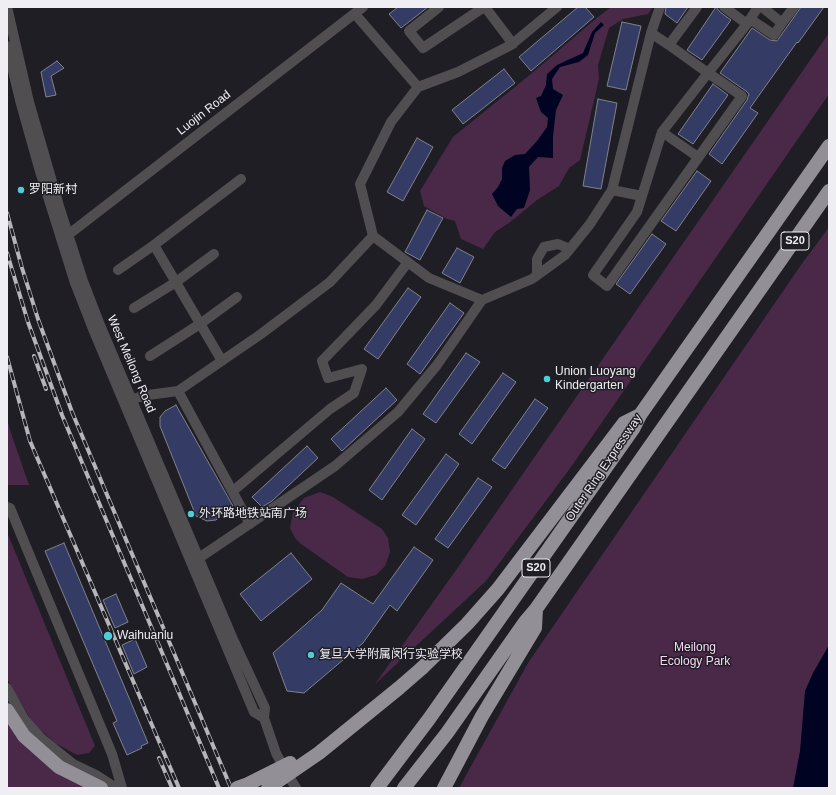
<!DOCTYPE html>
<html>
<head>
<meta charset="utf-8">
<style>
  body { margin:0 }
  #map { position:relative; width:836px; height:795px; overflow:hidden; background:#1f1e24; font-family:Helvetica,sans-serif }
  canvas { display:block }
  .frame { position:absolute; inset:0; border:8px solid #efeff3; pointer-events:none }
</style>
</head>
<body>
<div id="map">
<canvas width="836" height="795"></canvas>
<div class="frame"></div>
</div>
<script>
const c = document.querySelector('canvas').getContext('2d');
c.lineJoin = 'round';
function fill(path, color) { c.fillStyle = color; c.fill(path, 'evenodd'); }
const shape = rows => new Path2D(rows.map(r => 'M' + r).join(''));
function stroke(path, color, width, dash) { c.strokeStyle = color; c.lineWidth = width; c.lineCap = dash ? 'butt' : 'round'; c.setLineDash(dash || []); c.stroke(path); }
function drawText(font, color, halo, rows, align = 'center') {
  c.font = font + ' Helvetica,"Noto Sans SC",sans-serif'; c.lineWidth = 3; c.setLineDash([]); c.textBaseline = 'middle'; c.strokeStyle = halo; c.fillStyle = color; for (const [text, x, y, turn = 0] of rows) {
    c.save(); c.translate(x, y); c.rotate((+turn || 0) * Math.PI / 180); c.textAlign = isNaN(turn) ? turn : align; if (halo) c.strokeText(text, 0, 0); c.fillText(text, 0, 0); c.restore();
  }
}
const green = shape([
  [611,7,653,7,648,14,623,19,609,28,598,65,599,79,580,160,569,168,559,186,537,200,509,223,495,232,483,249,461,239,455,221,447,219,424,206,420,191,453,137,531,74,598,17],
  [829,33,829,94,571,467,486,581,375,684,461,563],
  [829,227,829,788,459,788,528,663,801,265],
  [7,419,12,436,29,485,7,485],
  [320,492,333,497,382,529,388,538,390,552,385,566,376,575,362,579,348,577,301,544,295,538,290,528,293,512,304,498],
  [7,532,95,746,89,753,77,755,55,743,32,722,8,680,7,676],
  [7,720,87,788,7,788]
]);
const water = shape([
  [601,22,604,25,595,33,588,55,579,62,560,67,552,79,553,89,563,95,556,110,553,136,553,158,538,157,529,167,530,190,524,208,517,209,511,217,498,206,492,194,498,187,502,179,502,168,505,161,515,155,525,154,537,141,547,127,548,118,541,112,536,98,541,96,546,85,547,74,557,65,583,53,592,32],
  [829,645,829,788,793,788,800,751,805,691,813,673]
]);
const building = shape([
  [398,7,428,7,401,28,389,14,398,7],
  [578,7,585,7,594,17,531,71,519,57,578,7],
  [666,7,688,7,677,23,665,14,666,7],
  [716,7,720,12,731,20,702,60,687,50,716,7],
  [801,7,824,7,798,43,797,42,750,108,758,113,722,164,709,154,747,100,749,94,746,91,720,73,752,28,770,40,777,41,801,7],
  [622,22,641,26,626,90,607,86,622,22],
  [57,61,64,68,51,76,56,95,46,97,41,72,57,61],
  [504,69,515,83,463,124,452,110,504,69],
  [713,84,728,95,693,144,678,134,713,84],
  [598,99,617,103,601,189,583,186,598,99],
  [417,138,433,147,403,201,387,192,417,138],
  [697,171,711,181,676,231,661,221,697,171],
  [427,210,443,218,420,260,405,252,427,210],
  [652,234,666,244,630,294,616,284,652,234],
  [457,248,474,257,460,283,442,273,457,248],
  [408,288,421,297,378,359,364,349,408,288],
  [450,303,464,313,420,374,407,364,450,303],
  [466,353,480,362,436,423,423,414,466,353],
  [503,373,516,382,472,444,459,434,503,373],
  [386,388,397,400,342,451,331,439,386,388],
  [535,399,548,408,505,469,492,460,535,399],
  [176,405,233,506,216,520,207,521,196,516,160,426,160,417,165,411,176,405],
  [412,429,425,439,382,500,369,490,412,429],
  [307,446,318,458,272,501,262,507,252,497,307,446],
  [446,454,459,464,416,525,402,515,446,454],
  [478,478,492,487,448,548,435,539,478,478],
  [64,543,148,743,141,746,142,748,127,755,113,723,117,721,45,551,64,543],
  [414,547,433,560,397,611,390,605,363,643,304,693,287,691,273,653,322,610,341,583,373,604,414,547],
  [291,553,312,579,261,621,240,594,291,553],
  [116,594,128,622,115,628,103,600,116,594],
  [135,639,147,667,134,674,122,645,135,639]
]);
const minor = shape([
  [7,7,29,102,59,206,83,281,100,325,232,637,265,708,264,718,276,753,286,772,296,788],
  [439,7,409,31,423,48,484,7],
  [485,7,513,44],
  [724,7,747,24,758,7],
  [355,14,418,87,458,72,511,45,557,7],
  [750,19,774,35,782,23,762,7],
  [782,23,794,7],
  [651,33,669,45,708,73,742,96,607,286,593,275,637,212,662,132,708,73,747,24],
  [669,45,697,7],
  [7,46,21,104,39,168,75,283,93,329,254,712,264,718],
  [418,87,391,122,360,184,373,236,429,278,482,300],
  [662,132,698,157],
  [612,190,642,196],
  [64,238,363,7],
  [118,270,154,245],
  [537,275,537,259,544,247,558,244,570,249],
  [134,308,176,282,214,254],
  [150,356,200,324,237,297],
  [222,361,154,245,241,179],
  [178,391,250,524],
  [132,399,148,395,178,391,261,334,330,282,373,236],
  [233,491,330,409,354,393,362,369,328,378,322,361,376,305,408,262],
  [7,507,10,508,112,754,122,788],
  [199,558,335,466,398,412,437,365,482,300,532,279,565,255,590,224,612,190,651,33,660,7],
  [7,688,24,719,42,739,73,764,96,775,116,788]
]);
const highway = shape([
  [422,668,467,624,498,589,624,423,640,415],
  [7,710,24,736,59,767,101,788],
  [377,788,429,719,633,429,640,415,829,146],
  [404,788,447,733,525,622,536,609,829,191],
  [444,788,482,716,535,628,536,609]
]);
const rail = shape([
  [7,213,22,268,38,319,72,412,231,788],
  [7,253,28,322,62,415,219,788],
  [34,356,46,389],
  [7,357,30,441,179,788],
  [159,758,172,788]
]);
const highwayBridge = shape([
  [237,788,248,784,290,763],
  [268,788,319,753,399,688,422,668]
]);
const markers = [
  [21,190,4,"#51ccd4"],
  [547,379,4,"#51ccd4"],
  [191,514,4,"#51ccd4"],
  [108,636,5,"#51ccd4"],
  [311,655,4,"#51ccd4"]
];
const shields = [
  [795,241,28],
  [536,568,28]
];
const shieldNames = [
  ["S20",795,241],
  ["S20",536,568]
];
const streetNames = [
  ["Luojin Road",204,113,-38],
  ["West Meilong Road",131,364,67],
  ["Outer Ring Expressway",604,468,-56]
];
const poiNames = [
  ["罗阳新村",29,190],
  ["Union Luoyang",555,372],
  ["Kindergarten",555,386],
  ["外环路地铁站南广场",199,514],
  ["Waihuanlu",117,636],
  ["复旦大学附属闵行实验学校",319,655]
];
const parkNames = [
  ["Meilong",695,648],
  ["Ecology Park",695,662]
];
fill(green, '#4a2948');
fill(water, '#000321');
fill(building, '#343c65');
stroke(building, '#808289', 1);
stroke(minor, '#504e51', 10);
stroke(highway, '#938f96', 14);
stroke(rail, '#b6b6ba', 4);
stroke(rail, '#1f1e24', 2.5, [8]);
stroke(highwayBridge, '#938f96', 14);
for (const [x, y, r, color] of markers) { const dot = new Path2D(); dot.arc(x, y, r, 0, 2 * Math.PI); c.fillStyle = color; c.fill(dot); stroke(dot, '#1f1e24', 1.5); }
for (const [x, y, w] of shields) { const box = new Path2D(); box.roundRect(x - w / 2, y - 9, w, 18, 3); c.fillStyle = '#1f1e24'; c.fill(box); stroke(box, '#efeff3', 1); }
drawText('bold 11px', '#efeff3', null, shieldNames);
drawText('12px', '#efeff3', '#1f1e24', streetNames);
drawText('12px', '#efeff3', '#1f1e24', poiNames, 'left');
drawText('12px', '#fad5f7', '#1f1e24', parkNames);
</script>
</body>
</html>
